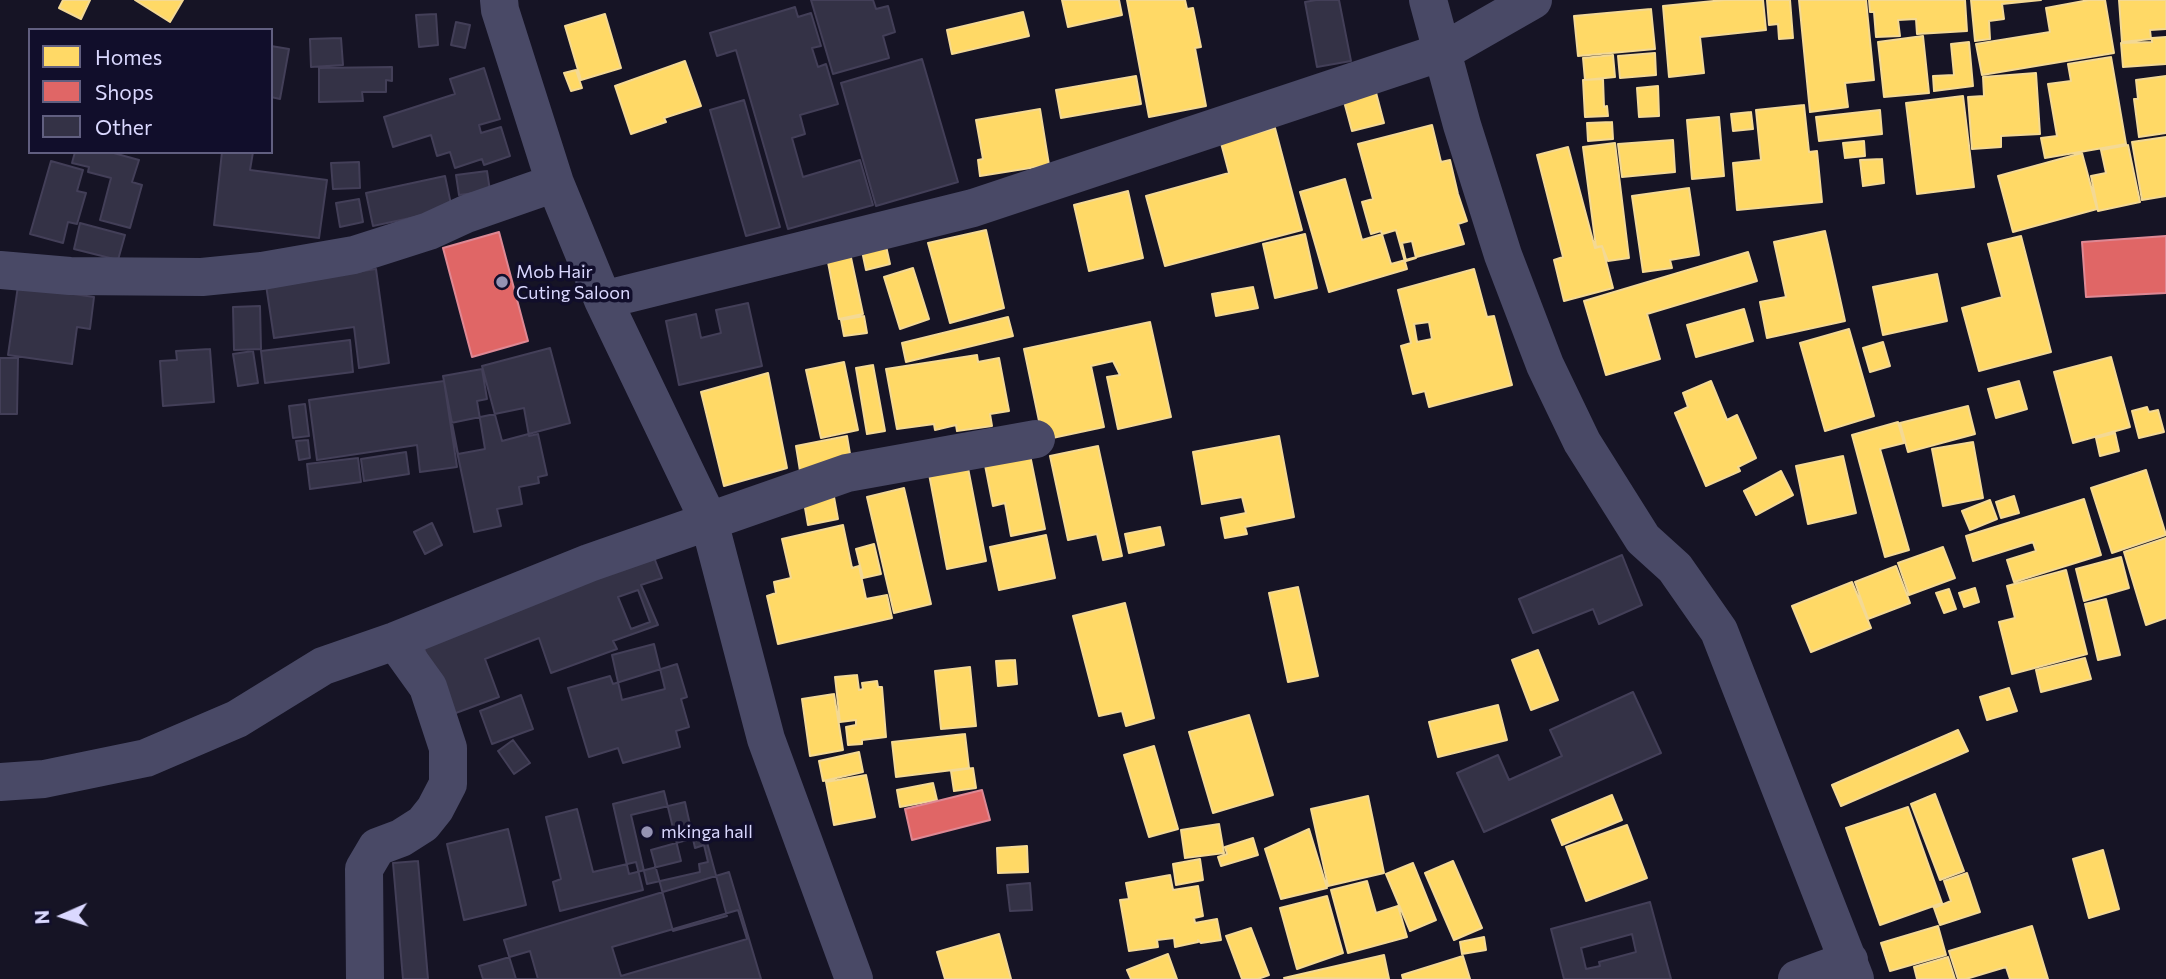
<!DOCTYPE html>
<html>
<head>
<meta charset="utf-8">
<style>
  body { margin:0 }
  #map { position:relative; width:2166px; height:979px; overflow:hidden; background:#161425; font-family:Commissioner,sans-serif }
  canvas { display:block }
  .legend { position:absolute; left:28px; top:28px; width:245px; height:126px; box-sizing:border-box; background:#110e2b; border:2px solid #615f80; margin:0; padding:9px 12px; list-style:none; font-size:21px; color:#dad8ff }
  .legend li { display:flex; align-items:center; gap:14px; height:35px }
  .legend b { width:35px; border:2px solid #615f80 }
  .north { position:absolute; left:28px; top:881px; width:70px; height:70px; -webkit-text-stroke:5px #110e2b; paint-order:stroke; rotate:267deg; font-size:19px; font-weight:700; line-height:28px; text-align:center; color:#dad8ff }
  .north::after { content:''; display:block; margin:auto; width:24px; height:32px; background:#dad8ff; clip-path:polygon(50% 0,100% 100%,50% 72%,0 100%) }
</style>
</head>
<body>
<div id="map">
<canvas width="2166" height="979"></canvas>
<ul class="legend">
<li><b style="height:19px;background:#ffd966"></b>Homes</li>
<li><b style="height:19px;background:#e06666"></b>Shops</li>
<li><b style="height:19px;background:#343246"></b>Other</li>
</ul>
<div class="north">N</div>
</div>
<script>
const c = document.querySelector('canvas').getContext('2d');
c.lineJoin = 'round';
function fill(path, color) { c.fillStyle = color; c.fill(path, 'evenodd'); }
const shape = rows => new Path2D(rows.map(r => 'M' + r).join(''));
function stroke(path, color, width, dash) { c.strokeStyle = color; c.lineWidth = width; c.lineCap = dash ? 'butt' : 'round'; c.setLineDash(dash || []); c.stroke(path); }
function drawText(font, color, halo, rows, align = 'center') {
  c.font = font + ' Commissioner,sans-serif'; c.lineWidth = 7; c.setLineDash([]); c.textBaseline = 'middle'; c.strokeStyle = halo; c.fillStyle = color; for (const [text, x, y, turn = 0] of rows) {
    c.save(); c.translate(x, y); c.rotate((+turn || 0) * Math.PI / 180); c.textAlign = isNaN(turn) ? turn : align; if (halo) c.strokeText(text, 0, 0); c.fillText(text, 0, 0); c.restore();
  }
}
const homes = shape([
  [63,0,90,0,81,19,59,8,63,0],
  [135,0,183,0,170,22,135,0],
  [1062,0,1119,0,1122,15,1068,27,1062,0],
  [1127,0,1185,0,1187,9,1193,8,1201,47,1195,48,1206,106,1149,117,1127,0],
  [1724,0,1763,0,1766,30,1700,37,1704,73,1669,77,1663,6,1724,0],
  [1767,0,1790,0,1793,38,1779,39,1778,24,1769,25,1767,0],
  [1799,0,1866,0,1874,80,1845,83,1848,107,1810,112,1799,0],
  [1869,0,1965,0,1967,31,1917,34,1916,19,1898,20,1900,36,1876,37,1874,12,1870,12,1869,0],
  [1971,0,2041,0,2002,4,2004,19,1989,21,1990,39,1975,41,1971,0],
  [2089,0,2105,0,2114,53,1982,75,1976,44,2050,32,2046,8,2089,0],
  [2119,0,2166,0,2166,29,2150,30,2151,39,2122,42,2119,0],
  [1651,9,1655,49,1578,56,1574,16,1651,9],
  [1023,12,1029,36,952,54,947,30,1023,12],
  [605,14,621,68,581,80,565,26,605,14],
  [1923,36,1929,93,1884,97,1878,42,1923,36],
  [2166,37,2166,64,2123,67,2121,43,2152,42,2152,38,2166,37],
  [1969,42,1973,86,1934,91,1933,76,1954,75,1951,44,1969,42],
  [1655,53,1656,75,1620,78,1618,56,1655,53],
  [1613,55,1615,77,1585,80,1583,58,1613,55],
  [2111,57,2126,144,2045,158,2041,138,2057,136,2048,84,2071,81,2068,64,2111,57],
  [685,61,701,106,664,118,666,122,631,134,615,86,685,61],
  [576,70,582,88,571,91,564,73,576,70],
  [2036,73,2040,134,2001,136,2001,147,1972,149,1968,97,1984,96,1983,77,2036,73],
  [1136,76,1141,104,1061,118,1056,90,1136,76],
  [2166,76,2166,133,2139,137,2134,99,2138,99,2136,80,2166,76],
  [1603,79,1604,107,1607,106,1608,116,1585,117,1583,80,1603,79],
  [1374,85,1384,123,1352,131,1342,94,1374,85],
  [1658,86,1659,116,1639,117,1637,88,1658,86],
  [1963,96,1974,187,1917,194,1906,103,1963,96],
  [1804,105,1809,152,1817,151,1822,202,1737,210,1733,163,1761,160,1756,110,1804,105],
  [1040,109,1049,165,980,176,978,160,983,159,976,120,1040,109],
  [1880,110,1882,134,1819,141,1816,117,1880,110],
  [1751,112,1753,129,1733,131,1731,114,1751,112],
  [1719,117,1724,176,1692,179,1687,120,1719,117],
  [1612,122,1613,139,1588,141,1587,123,1612,122],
  [1432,125,1441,162,1450,160,1458,194,1467,221,1458,224,1464,244,1391,264,1381,231,1371,234,1362,202,1373,199,1358,144,1432,125],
  [1275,128,1302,230,1165,266,1146,196,1229,173,1221,143,1275,128],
  [2166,137,2166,196,2142,200,2132,142,2166,137],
  [1673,140,1675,172,1622,177,1618,144,1673,140],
  [1864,141,1865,156,1845,158,1843,143,1864,141],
  [1615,143,1629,258,1608,261,1602,246,1596,247,1583,147,1615,143],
  [2128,145,2140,202,2098,211,2091,176,2106,173,2101,150,2128,145],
  [1568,147,1595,248,1602,246,1613,288,1564,301,1554,260,1563,257,1537,155,1568,147],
  [2082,153,2097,209,2013,232,1998,176,2082,153],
  [1882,159,1884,183,1863,186,1860,160,1882,159],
  [1345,179,1362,240,1396,230,1407,269,1329,292,1300,192,1345,179],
  [1689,188,1699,255,1670,260,1672,268,1643,272,1632,196,1689,188],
  [1128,191,1143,258,1089,271,1074,205,1128,191],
  [986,230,1004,308,950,323,928,243,986,230],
  [1825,231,1845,321,1767,338,1760,302,1786,297,1774,242,1825,231],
  [1305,234,1317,288,1275,298,1263,244,1305,234],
  [2021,236,2051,352,1979,371,1962,308,2002,297,1988,244,2021,236],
  [1412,241,1416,258,1406,261,1402,243,1412,241],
  [886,246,890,264,866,270,862,251,886,246],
  [1748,252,1757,281,1647,314,1660,359,1606,375,1584,301,1748,252],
  [850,253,863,314,839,319,827,257,850,253],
  [913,268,929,319,900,329,884,277,913,268],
  [1474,269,1487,317,1494,316,1512,385,1429,407,1425,391,1413,394,1401,346,1411,343,1398,290,1474,269],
  [1937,274,1947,321,1883,335,1873,287,1937,274],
  [1253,287,1258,308,1216,316,1212,294,1253,287],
  [1744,309,1753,341,1696,357,1687,325,1744,309],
  [864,316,867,333,844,336,841,320,864,316],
  [1008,317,1013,336,906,362,902,343,1008,317],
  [1150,322,1171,417,1118,429,1107,377,1120,375,1113,361,1091,366,1104,427,1043,440,1024,349,1150,322],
  [1429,322,1432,339,1417,342,1414,324,1429,322],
  [1849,329,1874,416,1825,431,1800,343,1849,329],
  [1883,342,1890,366,1870,372,1863,348,1883,342],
  [977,355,978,362,999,358,1009,411,990,414,992,426,957,431,956,425,935,430,934,424,897,429,886,369,977,355],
  [2111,357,2130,427,2073,443,2054,372,2111,357],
  [844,362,858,430,821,438,806,370,844,362],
  [873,365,885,431,867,434,856,368,873,365],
  [768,373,787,468,724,486,701,392,768,373],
  [1711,381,1727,420,1737,415,1756,458,1738,467,1740,471,1706,486,1675,413,1688,407,1683,393,1711,381],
  [2019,381,2027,409,1996,418,1988,389,2019,381],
  [1968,406,1975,434,1908,452,1900,423,1968,406],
  [2147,407,2149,412,2158,410,2164,432,2139,438,2132,411,2147,407],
  [1898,422,1904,443,1880,449,1909,550,1885,557,1852,435,1898,422],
  [2115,433,2119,451,2100,456,2096,438,2115,433],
  [847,436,852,466,801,477,796,446,847,436],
  [1279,436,1294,517,1245,527,1247,534,1225,538,1221,518,1246,513,1242,497,1202,504,1193,452,1279,436],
  [1973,442,1983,498,1943,506,1932,449,1973,442],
  [1098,446,1122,556,1103,560,1097,534,1068,540,1050,456,1098,446],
  [1029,450,1045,529,1011,536,1005,503,993,506,984,460,1029,450],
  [1843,456,1856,513,1808,524,1796,466,1843,456],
  [968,468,986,561,947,569,929,474,968,468],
  [2146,470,2166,535,2112,553,2091,488,2146,470],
  [1781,471,1793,495,1756,515,1744,491,1781,471],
  [904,488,931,604,894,613,867,497,904,488],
  [2014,496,2019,513,2001,518,1996,502,2014,496],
  [834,497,838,519,808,525,804,502,834,497],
  [2084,499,2101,555,2014,582,2007,560,2036,551,2033,542,1973,561,1966,536,2084,499],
  [1990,500,1997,519,1970,530,1962,511,1990,500],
  [843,525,852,568,859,566,866,599,887,595,892,618,778,644,767,596,776,593,774,582,791,578,782,539,843,525],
  [1160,527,1164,545,1129,553,1125,534,1160,527],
  [1046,535,1055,578,999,590,990,547,1046,535],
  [2166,538,2166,618,2146,625,2124,552,2166,538],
  [874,544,881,574,863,578,856,549,874,544],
  [1943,547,1955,578,1909,595,1898,563,1943,547],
  [2121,557,2129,588,2084,601,2076,569,2121,557],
  [1896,566,1910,603,1868,619,1855,582,1896,566],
  [2066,570,2087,654,2012,674,1999,622,2015,618,2007,586,2066,570],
  [1852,582,1871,628,1811,652,1792,606,1852,582],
  [1298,587,1318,676,1288,682,1269,593,1298,587],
  [1975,588,1979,602,1964,607,1959,593,1975,588],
  [1949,589,1956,609,1944,613,1936,593,1949,589],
  [2106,599,2120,655,2098,660,2085,604,2106,599],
  [1125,603,1154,718,1126,726,1122,711,1099,716,1073,616,1125,603],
  [1538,650,1558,700,1531,710,1512,660,1538,650],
  [2085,658,2091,679,2041,692,2036,670,2085,658],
  [1015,660,1017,684,998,686,996,661,1015,660],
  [970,667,976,726,941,729,935,671,970,667],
  [857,675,859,690,863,689,862,683,877,681,878,687,882,687,886,737,862,740,862,744,848,745,846,727,856,725,856,720,840,722,835,677,857,675],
  [2009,688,2017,711,1987,720,1980,697,2009,688],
  [834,694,843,750,810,756,802,699,834,694],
  [1498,705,1507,740,1438,757,1429,722,1498,705],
  [1249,715,1273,795,1213,813,1189,732,1249,715],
  [1958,730,1968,751,1841,806,1832,785,1958,730],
  [965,734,969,768,896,777,892,742,965,734],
  [1154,746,1178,829,1149,837,1124,755,1154,746],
  [859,752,863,772,823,781,819,761,859,752],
  [973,768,976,788,954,791,951,771,973,768],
  [866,775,875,817,834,825,826,782,866,775],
  [933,783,937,800,900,807,897,790,933,783],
  [1935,794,1964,871,1940,880,1911,804,1935,794],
  [1612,795,1622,820,1562,845,1552,820,1612,795],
  [1368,796,1384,873,1328,886,1311,809,1368,796],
  [1908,807,1942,903,1880,925,1846,828,1908,807],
  [1219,824,1224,853,1185,858,1181,830,1219,824],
  [1627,825,1647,878,1586,901,1566,847,1627,825],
  [1309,829,1327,888,1281,899,1265,849,1309,829],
  [1253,838,1258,855,1221,866,1218,857,1227,854,1225,847,1253,838],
  [1027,846,1028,872,998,873,997,848,1027,846],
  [2103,850,2119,909,2089,918,2073,859,2103,850],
  [1200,859,1203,880,1176,885,1173,864,1200,859],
  [1453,861,1482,928,1454,940,1425,873,1453,861],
  [1413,863,1436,920,1410,931,1386,874,1413,863],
  [1967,873,1980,912,1940,925,1934,908,1951,901,1944,881,1967,873],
  [1170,875,1173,890,1198,886,1203,916,1194,918,1195,923,1217,919,1221,940,1201,943,1198,940,1198,942,1175,947,1174,938,1157,940,1158,947,1129,951,1120,900,1129,899,1126,883,1170,875],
  [1367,881,1376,913,1398,906,1407,937,1348,953,1331,890,1367,881],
  [1327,896,1343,953,1297,969,1280,908,1327,896],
  [1938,926,1946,955,1890,971,1881,943,1938,926],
  [2032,926,2048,979,2010,979,2006,967,1966,979,1958,979,1949,951,2032,926],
  [1251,928,1269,975,1258,979,1242,979,1226,936,1251,928],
  [999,934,1011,979,945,979,937,952,999,934],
  [1484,937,1486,950,1462,954,1460,942,1484,937],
  [1168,954,1177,979,1131,979,1127,970,1168,954],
  [1384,955,1389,979,1284,978,1384,955],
  [1463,956,1470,979,1403,979,1402,975,1463,956],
  [1948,957,1955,979,1917,979,1914,967,1948,957]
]);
const shops = shape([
  [499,232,528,341,472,357,443,248,499,232],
  [2166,236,2166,293,2086,297,2082,242,2166,236],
  [982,790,990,820,912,840,905,809,982,790]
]);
const building = shape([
  [811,0,873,0,876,9,888,6,895,32,883,36,889,58,833,74,811,0],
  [1316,0,1339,0,1351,61,1317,67,1305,2,1316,0],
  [795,7,798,17,811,13,821,46,812,48,818,67,826,64,838,104,800,115,805,134,792,138,803,177,860,160,873,205,788,229,736,50,717,56,710,33,795,7],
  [436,14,438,45,419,47,416,15,436,14],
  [456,22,470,25,465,48,451,45,456,22],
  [341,38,343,65,311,67,310,39,341,38],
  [271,46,289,49,280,99,271,97,271,46],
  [922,59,958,182,876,206,841,83,922,59],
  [392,67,392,81,386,80,386,92,362,92,363,101,319,102,319,68,392,67],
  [484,68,500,119,479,125,481,133,501,127,510,156,484,165,482,159,455,168,450,152,437,156,431,135,393,147,384,117,455,94,450,79,484,68],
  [744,100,780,227,746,236,710,110,744,100],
  [75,152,110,152,139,160,132,182,142,185,130,228,100,220,111,178,88,172,89,167,72,163,75,152],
  [222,152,253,152,250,170,327,180,319,238,214,225,222,152],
  [51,161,83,170,77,191,86,193,77,224,68,222,63,243,30,234,51,161],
  [359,162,360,188,333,189,331,163,359,162],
  [487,171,490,191,459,195,456,175,487,171],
  [445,176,452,209,373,226,366,193,445,176],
  [359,199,363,222,340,227,336,203,359,199],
  [80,223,125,235,118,260,74,249,80,223],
  [376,269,389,363,359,368,354,327,274,338,266,285,376,269],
  [18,286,94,297,90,329,77,327,72,364,8,355,18,286],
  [748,303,762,366,679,385,666,321,696,314,701,338,721,333,716,310,748,303],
  [260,306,261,349,234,350,233,307,260,306],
  [350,340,353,372,265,383,261,351,350,340],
  [550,348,570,423,502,441,482,366,550,348],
  [210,349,214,402,163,406,160,361,177,360,176,351,210,349],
  [253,351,258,383,238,386,233,354,253,351],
  [0,358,18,358,17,414,0,414,0,358],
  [482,369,487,399,477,401,485,449,458,454,443,376,482,369],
  [444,381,457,467,420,472,417,445,317,460,309,400,444,381],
  [305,404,309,436,293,438,289,406,305,404],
  [524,408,529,436,538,434,547,475,538,477,539,483,519,487,522,504,497,509,501,526,474,532,451,423,524,408],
  [308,440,310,458,299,460,296,441,308,440],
  [406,452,409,474,364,481,361,459,406,452],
  [358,458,361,482,310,489,307,464,358,458],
  [432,523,442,545,425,554,414,532,432,523],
  [643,529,662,578,641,585,658,625,613,641,617,649,551,673,539,638,485,659,499,697,445,717,416,621,643,529],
  [638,590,650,622,631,629,618,597,638,590],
  [1622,555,1642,605,1599,624,1593,609,1533,633,1519,599,1622,555],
  [654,644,665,689,622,700,612,655,654,644],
  [677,664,687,697,681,699,689,727,676,731,680,747,623,763,618,748,589,757,568,688,610,676,613,684,677,664],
  [1633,692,1661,753,1484,832,1457,773,1498,755,1509,780,1562,756,1550,730,1633,692],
  [521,695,533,729,492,744,480,711,521,695],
  [513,740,530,763,514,774,498,751,513,740],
  [664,791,681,861,629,874,613,804,664,791],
  [685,802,695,848,704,845,708,862,699,864,700,872,647,884,631,815,685,802],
  [577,809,593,872,636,862,643,890,560,911,553,882,561,879,546,817,577,809],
  [508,829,526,905,464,920,447,844,508,829],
  [705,835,727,916,673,931,651,850,705,835],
  [418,861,428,979,403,979,393,863,418,861],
  [729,872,761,979,516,979,504,940,729,872],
  [738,910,747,939,621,976,612,947,738,910],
  [1030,883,1032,910,1010,911,1007,885,1030,883],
  [1650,902,1671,979,1564,979,1551,929,1650,902],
  [1632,934,1636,952,1599,962,1600,966,1586,969,1581,948,1632,934],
  [530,951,538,979,483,979,479,966,530,951]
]);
const minor = shape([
  [499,0,500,10,555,183,603,300,709,521,766,739,854,979],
  [1428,0,1462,125,1503,255,1545,365,1582,442,1643,539,1675,568,1719,631,1855,979],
  [0,270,70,276,202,277,262,271,354,255,429,231,466,214,555,183],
  [603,300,973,208,1442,52,1533,0],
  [0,782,44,779,146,758,237,719,323,666,395,641,589,563,847,473,1036,439],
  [365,979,364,869,377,847,401,838,423,824,435,809,448,784,448,748,428,687,395,641],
  [1797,979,1849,960]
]);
const markers = [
  [502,282,7,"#9593b3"],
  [647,832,7,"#9593b3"]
];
const poiNames = [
  ["Mob Hair",516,272],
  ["Cuting Saloon",516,293],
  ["mkinga hall",661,832]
];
fill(homes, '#ffd966');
stroke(homes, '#f4d994', 2);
fill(shops, '#e06666');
stroke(shops, '#de8894', 2);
fill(building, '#343246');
stroke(building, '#433f58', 2);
stroke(minor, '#494966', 38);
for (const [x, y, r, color] of markers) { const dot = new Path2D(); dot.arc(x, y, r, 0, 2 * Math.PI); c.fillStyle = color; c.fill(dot); stroke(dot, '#110e2b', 2.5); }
drawText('18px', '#dad8ff', '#110e2b', poiNames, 'left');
</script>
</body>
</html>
